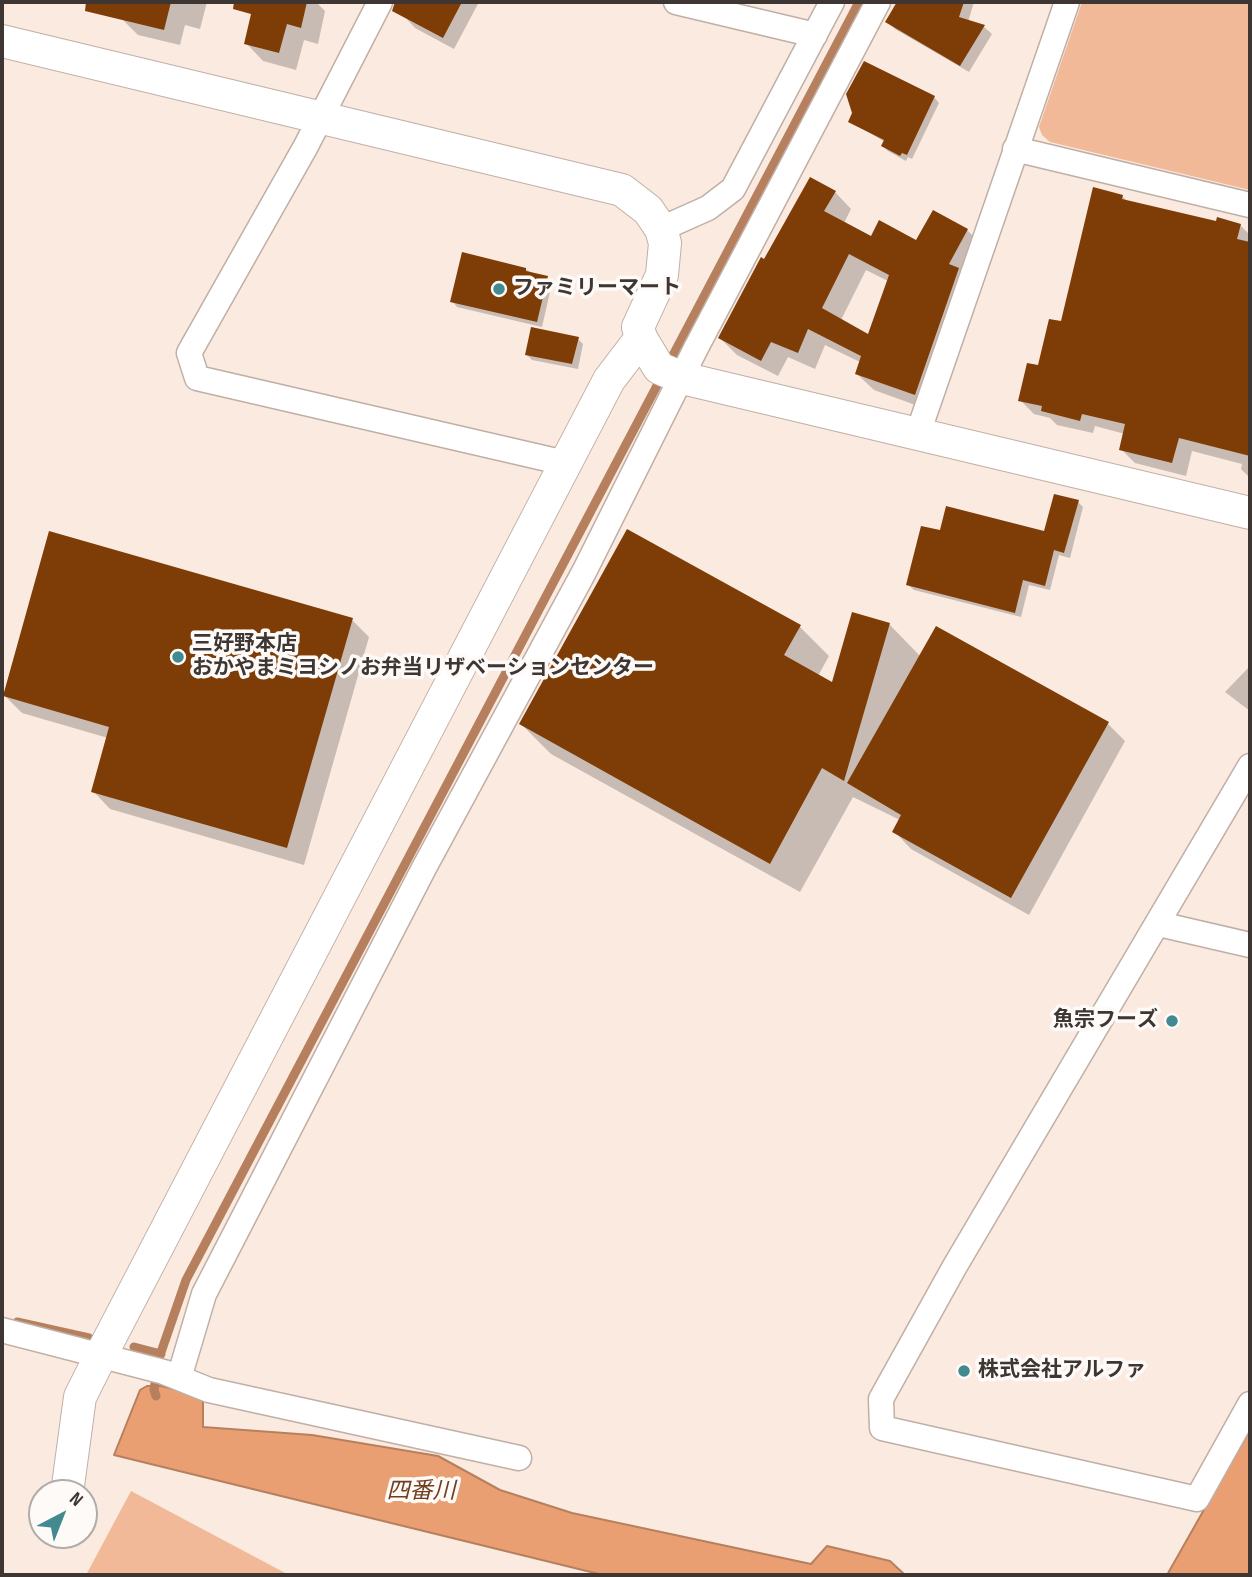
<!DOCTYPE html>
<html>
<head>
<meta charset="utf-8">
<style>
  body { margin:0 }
  #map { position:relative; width:1252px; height:1577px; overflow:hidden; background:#fbeae0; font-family:"Sofia Sans Condensed",sans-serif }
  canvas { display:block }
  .frame { position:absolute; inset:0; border:4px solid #3d3632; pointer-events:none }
  .north { position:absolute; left:28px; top:1479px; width:70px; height:70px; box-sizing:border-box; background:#fefaf8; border:2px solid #b1aca9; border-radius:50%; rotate:42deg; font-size:19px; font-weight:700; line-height:28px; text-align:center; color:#3d3632 }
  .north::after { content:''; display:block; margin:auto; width:24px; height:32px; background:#428a8f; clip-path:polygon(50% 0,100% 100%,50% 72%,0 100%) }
</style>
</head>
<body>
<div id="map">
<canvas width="1252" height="1577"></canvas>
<div class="frame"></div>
<div class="north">N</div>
</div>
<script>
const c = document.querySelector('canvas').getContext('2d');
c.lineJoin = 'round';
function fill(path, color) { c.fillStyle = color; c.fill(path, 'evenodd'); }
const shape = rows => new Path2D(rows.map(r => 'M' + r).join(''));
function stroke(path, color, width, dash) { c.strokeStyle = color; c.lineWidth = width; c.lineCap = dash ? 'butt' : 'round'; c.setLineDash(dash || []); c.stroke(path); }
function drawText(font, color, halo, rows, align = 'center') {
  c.font = font + ' "Sofia Sans Condensed","Noto Sans JP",sans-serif'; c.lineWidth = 7; c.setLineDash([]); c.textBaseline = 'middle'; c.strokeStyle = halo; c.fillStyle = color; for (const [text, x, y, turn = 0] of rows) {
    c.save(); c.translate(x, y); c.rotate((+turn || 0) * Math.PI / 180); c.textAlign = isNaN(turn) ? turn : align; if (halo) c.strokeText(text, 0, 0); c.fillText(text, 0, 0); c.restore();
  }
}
const green = shape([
  [1082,2,1250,2,1250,190,1050,142,1042,135,1039,127],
  [131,1491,289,1575,86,1575]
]);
const water = shape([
  [147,1386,161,1386,203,1396,203,1427,312,1435,438,1456,500,1490,572,1513,811,1564,827,1546,890,1561,905,1575,603,1575,114,1455,140,1390,147,1386],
  [1250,1430,1250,1575,1167,1575,1214,1492,1250,1430]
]);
const shadow = shape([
  [126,2,207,2,200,29,185,25,180,45,138,35,122,19],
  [256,2,316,2,325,11,318,44,304,40,296,70,263,61,246,43],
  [411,2,479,2,454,49,415,28,404,16],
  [896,2,974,2,968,22,984,27,992,34,969,72,895,29,887,21],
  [934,97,939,103,912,159,908,157,906,161,888,151,883,146,885,142,850,121],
  [835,192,851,209,844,223,872,238,917,242,967,230,984,247,932,411,874,390,857,374,860,362,825,345,815,369,788,357,778,376,737,355,720,338,764,261],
  [866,270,888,281,869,336,841,320],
  [1122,196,1128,202,1218,223,1240,225,1250,235,1250,478,1241,469,1242,464,1192,451,1186,476,1135,463,1121,449,1125,434,1095,426,1093,433,1057,425,1050,418,1034,414,1020,400,1062,323],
  [525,269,552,283,542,327,457,307,452,301],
  [578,339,583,344,578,369,532,360,527,355],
  [1078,502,1083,507,1070,558,1059,555,1050,590,1029,585,1021,617,914,590,908,585,942,532,1046,533],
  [352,620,369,637,304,865,110,809,93,791,108,738,22,713,5,696],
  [889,624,921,657,1108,724,1125,741,1029,915,911,849,894,831,900,820,853,797,800,892,551,754,521,724,799,626,829,656,818,676,833,684],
  [1250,666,1250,711,1225,692]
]);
const stream = shape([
  [17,1322,89,1338],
  [134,1347,161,1354],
  [156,1396,154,1390,159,1358,186,1280,859,2]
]);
const building = shape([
  [86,2,171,2,164,30,85,11],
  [234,2,307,2,301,28,287,24,279,53,244,44,251,14,233,9],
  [395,2,462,2,443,38,392,11],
  [897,2,964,2,959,17,985,25,960,66,885,22],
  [864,61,935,96,907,155,902,153,900,156,881,146,884,140,848,122,852,113,846,94],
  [810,177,836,191,824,211,871,236,879,220,916,240,933,210,968,229,949,264,959,268,915,395,855,374,861,356,808,329,798,353,771,342,761,361,718,338,761,257,764,259],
  [849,254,889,275,868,334,822,308],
  [1093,187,1123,195,1122,199,1216,221,1217,217,1241,224,1237,239,1250,242,1250,456,1179,438,1172,463,1119,450,1125,424,1082,414,1080,421,1041,411,1042,406,1018,401,1027,363,1038,365,1049,319,1061,321],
  [462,252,526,268,526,271,548,276,537,322,450,302],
  [531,327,579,337,572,364,525,355],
  [1054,494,1079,500,1064,553,1054,550,1045,586,1023,580,1015,613,906,585,921,526,940,530,946,506,1044,531],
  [627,529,801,625,784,655,832,682,852,612,890,623,844,781,822,768,770,864,519,724],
  [49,531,353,618,287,848,91,792,109,727,3,696],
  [936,626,1109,722,1011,898,892,832,901,815,847,783]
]);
const minor = shape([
  [380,2,306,146,189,353,197,378,565,463],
  [676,2,815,35],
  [1015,149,1250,205],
  [661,229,708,208,733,189,832,2],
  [918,433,1067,2],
  [1250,766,955,1266,881,1399,882,1428,1197,1499,1250,1404],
  [1159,924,1250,945],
  [2,1330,164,1372,209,1390,519,1458],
  [179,1378,204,1294,424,868,584,572,696,348,878,2]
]);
const tertiary = shape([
  [2,41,622,190,648,210,661,229,665,243,662,275,638,327,641,338,659,368,682,378,1250,513],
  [67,1493,80,1397,101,1355,609,380,641,338]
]);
const markers = [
  [499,289,7,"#428a8f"],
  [178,657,7,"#428a8f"],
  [1172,1021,7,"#428a8f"],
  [964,1371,7,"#428a8f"]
];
const poiNames = [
  ["ファミリーマート",513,289],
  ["三好野本店",192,645],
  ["おかやまミヨシノお弁当リザベーションセンター",192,669],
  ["魚宗フーズ",1158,1021,"right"],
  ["株式会社アルファ",978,1371]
];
const waterNames = [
  ["四番川",421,1492]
];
fill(green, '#f1b998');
fill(water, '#ea9f72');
stroke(water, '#b6805f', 2);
fill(shadow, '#0003');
stroke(stream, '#b6805f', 9);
fill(building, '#7e3c06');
stroke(minor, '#c0afa5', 27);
stroke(tertiary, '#c0afa5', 34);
stroke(minor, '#fff', 24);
stroke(tertiary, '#fff', 32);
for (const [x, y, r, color] of markers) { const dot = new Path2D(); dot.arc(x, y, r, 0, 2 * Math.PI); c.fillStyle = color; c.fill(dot); stroke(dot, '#fefaf8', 2.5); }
drawText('bold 21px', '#3d3632', '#fefaf8', poiNames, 'left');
drawText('italic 23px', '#703e1e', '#fefaf8', waterNames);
</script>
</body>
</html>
